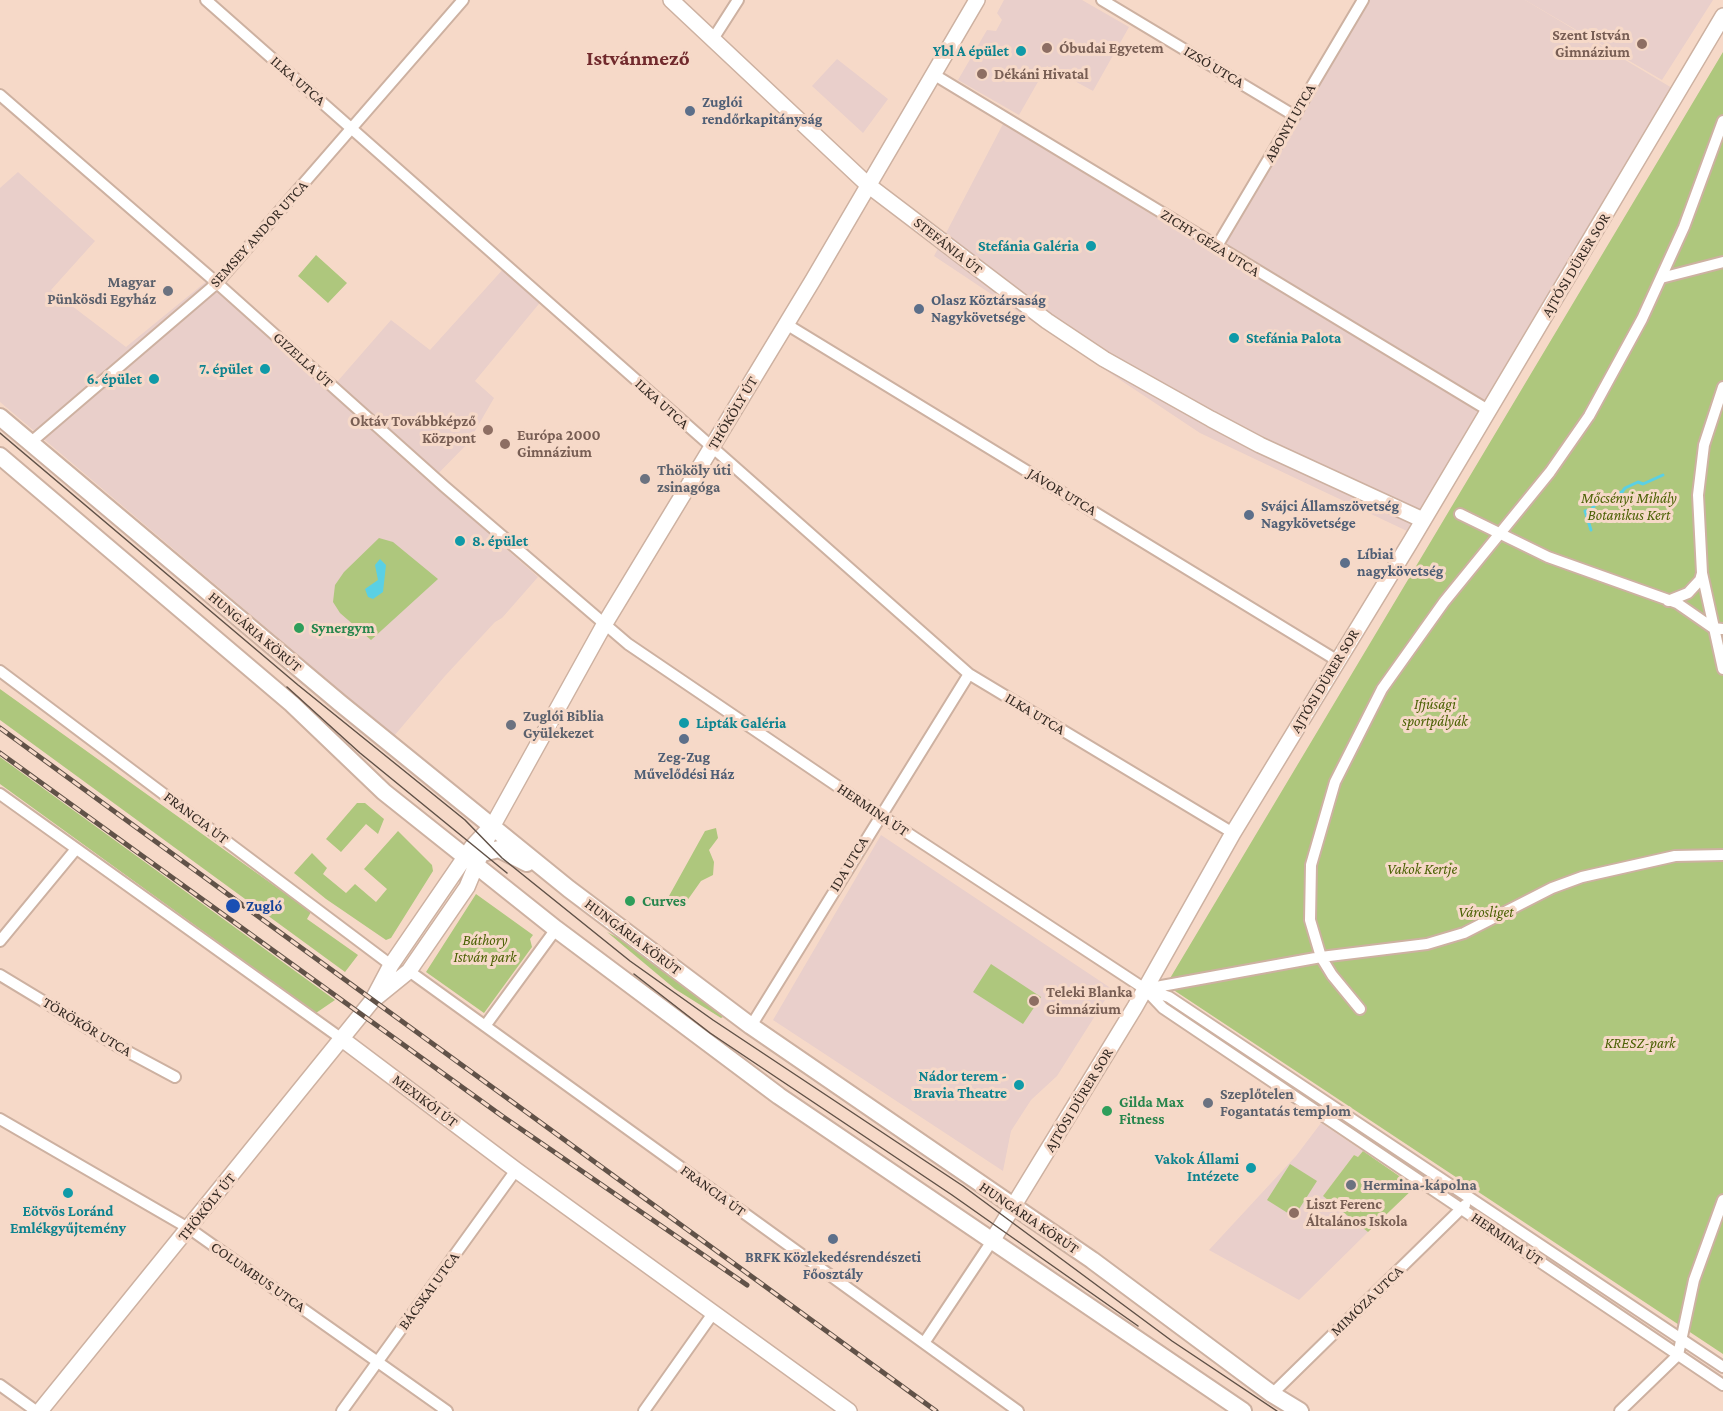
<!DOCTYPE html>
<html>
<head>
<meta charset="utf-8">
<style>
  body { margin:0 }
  canvas { display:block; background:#f6d9c8 }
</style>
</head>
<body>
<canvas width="1723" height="1411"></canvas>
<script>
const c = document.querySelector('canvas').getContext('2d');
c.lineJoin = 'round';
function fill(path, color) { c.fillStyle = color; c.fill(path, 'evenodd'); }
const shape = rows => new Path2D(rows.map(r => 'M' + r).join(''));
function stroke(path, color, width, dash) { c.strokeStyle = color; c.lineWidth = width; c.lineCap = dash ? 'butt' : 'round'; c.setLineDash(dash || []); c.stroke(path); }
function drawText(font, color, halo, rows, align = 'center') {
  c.font = font + ' "Crimson Pro",serif'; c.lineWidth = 6; c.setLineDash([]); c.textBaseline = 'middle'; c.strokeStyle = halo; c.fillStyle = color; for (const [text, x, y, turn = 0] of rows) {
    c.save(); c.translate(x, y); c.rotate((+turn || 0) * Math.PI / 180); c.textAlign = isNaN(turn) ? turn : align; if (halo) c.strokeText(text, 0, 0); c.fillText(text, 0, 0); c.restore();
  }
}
const commercial = shape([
  [1369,0,1525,0,1672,88,1407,531,1200,433,934,256,1003,124,1218,255],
  [18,172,95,241,51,290,126,347,208,280,330,390,391,320,430,350,505,267,543,299,475,381,494,398,468,443,430,482,538,577,502,618,495,622,445,676,394,736,0,402,0,188]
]);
const education = shape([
  [1004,0,1082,0,1129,27,1093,91,1047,66,1019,115,958,80,987,30,996,31,1002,20,997,13],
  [1525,0,1713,0,1662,80],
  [837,59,888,99,863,133,812,86],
  [881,835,1112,989,1057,1076,1031,1100,1011,1131,1003,1171,773,1020],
  [1321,1123,1363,1151,1358,1157,1354,1155,1323,1196,1368,1232,1299,1300,1209,1250,1296,1156]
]);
const green = shape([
  [1723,52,1723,1354,1166,985],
  [316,255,347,283,328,303,298,276],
  [379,538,393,542,438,579,371,640,340,613,333,602,335,585,344,572],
  [0,689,311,912,307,919,358,955,345,972,0,720],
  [0,757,335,1000,316,1013,0,784],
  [357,803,365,803,384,819,378,834,366,824,341,852,326,839],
  [716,828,718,838,709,850,714,862,713,875,701,881,684,905,669,896,705,831],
  [398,831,432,865,433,871,391,938,386,940,326,899,294,873,312,853,327,868,323,874,346,893,355,884,376,902,387,889,364,869],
  [476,894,533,935,530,939,532,947,484,1013,426,972],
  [607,932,641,950,723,1017,721,1018,675,989],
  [991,964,1041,997,1023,1024,973,992],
  [1363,1151,1415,1187,1368,1232,1323,1196,1354,1155,1358,1157],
  [1290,1164,1317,1181,1294,1217,1267,1200]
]);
const water = shape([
  [380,559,386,565,383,592,373,599,368,597,365,589,378,580,375,565]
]);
const stream = shape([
  [1591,530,1585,511,1591,510,1598,501,1622,492,1625,488,1638,482,1643,484,1663,475]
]);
const street = shape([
  [206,0,969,674,1233,833],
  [1102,0,1295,116],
  [713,39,738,0],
  [933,74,1488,410],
  [0,95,217,283,445,487,628,644,880,815,1145,989,1163,1008,1723,1385],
  [1217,246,1363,0],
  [1661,278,1723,262],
  [786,324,1338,661],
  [1723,387,1704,445,1698,495,1702,573,1723,669],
  [30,443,217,283,463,0],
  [1460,514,1548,557,1677,603,1713,628,1723,629],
  [1668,601,1688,593,1700,580,1702,573],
  [0,671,391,965],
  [0,794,342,1039],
  [0,941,76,849],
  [409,971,1018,1411],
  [0,975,119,1047,175,1077],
  [1145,989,1321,957,1427,944,1464,933,1552,888,1582,877,1675,856,1723,855],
  [1148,990,1169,997,1723,1367],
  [1360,1009,1332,975,1321,957,1310,920,1311,865,1335,782,1382,689,1444,602,1550,472,1589,416,1642,319,1684,227,1723,121],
  [485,1026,556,929],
  [751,1026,969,674],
  [0,1119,190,1229,447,1411],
  [924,1343,992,1241],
  [0,1385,36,1411],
  [1272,1394,1465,1205],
  [342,1411,516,1170],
  [644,1411,714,1312],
  [1620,1411,1678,1355,1694,1280,1723,1200]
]);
const secondary = shape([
  [671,0,868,185,1047,321,1104,359,1211,419,1260,445,1423,520],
  [372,1001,409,971,467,887,492,827,604,625,813,280,977,0],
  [342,1039,516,1170,849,1411],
  [992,1241,1135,1007,1233,833,1411,541,1723,16],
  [40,1411,372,1001,391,965,472,847,487,831]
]);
const primary = shape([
  [0,417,340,703,569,889,751,1026,1092,1260,1272,1394,1300,1411],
  [0,456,292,704,384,792,556,929,779,1096,1243,1411],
  [465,857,499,849,527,863]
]);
const tram = shape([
  [0,433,298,685,465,820,502,858,630,961,713,1020,963,1186,1172,1341,1277,1411],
  [287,687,360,753,507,873],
  [634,974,710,1033,952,1195,1138,1326]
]);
const rail = shape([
  [0,728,936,1411],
  [0,753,502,1116,747,1285]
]);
const markers = [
  [1642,44,6,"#8d6e63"],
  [1047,48,6,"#8d6e63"],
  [1021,51,6,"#0f9aa8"],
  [982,74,6,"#8d6e63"],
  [690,111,6,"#5c6f8a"],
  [1091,246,6,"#0f9aa8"],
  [168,291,6,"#6b7280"],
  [919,309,6,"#5c6f8a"],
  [1234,338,6,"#0f9aa8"],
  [265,369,6,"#0f9aa8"],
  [154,379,6,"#0f9aa8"],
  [488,430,6,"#8d6e63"],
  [505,444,6,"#8d6e63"],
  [645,479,6,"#6b7280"],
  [1249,515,6,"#5c6f8a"],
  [460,541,6,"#0f9aa8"],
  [1345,563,6,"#5c6f8a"],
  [299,628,6,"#2e9e5b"],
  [684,723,6,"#0f9aa8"],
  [511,725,6,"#6b7280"],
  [684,739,6,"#5c6f8a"],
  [630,901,6,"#2e9e5b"],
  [233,906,8,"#1a4fb4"],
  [1034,1001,6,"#8d6e63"],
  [1019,1085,6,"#0f9aa8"],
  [1208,1103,6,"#6b7280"],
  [1107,1111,6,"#2e9e5b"],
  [1251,1168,6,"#0f9aa8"],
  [1351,1185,6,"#6b7280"],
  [68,1193,6,"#0f9aa8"],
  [1294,1213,6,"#8d6e63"],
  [833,1239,6,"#5c6f8a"]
];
const educationNames = [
  ["Szent István",1630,35,"right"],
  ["Gimnázium",1630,52,"right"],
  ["Óbudai Egyetem",1059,48],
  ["Dékáni Hivatal",994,74],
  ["Oktáv Továbbképző",476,421,"right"],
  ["Központ",476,438,"right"],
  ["Európa 2000",517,435],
  ["Gimnázium",517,452],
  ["Teleki Blanka",1046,992],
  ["Gimnázium",1046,1009],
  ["Liszt Ferenc",1306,1204],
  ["Általános Iskola",1306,1221]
];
const cultureNames = [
  ["Ybl A épület",1009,51],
  ["Stefánia Galéria",1079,246],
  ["Stefánia Palota",1246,338,"left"],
  ["7. épület",253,369],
  ["6. épület",142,379],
  ["8. épület",472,541,"left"],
  ["Lipták Galéria",696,723,"left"],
  ["Nádor terem -",1007,1076],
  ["Bravia Theatre",1007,1093],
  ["Vakok Állami",1239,1159],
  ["Intézete",1239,1176],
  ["Eötvös Loránd",68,1211,"center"],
  ["Emlékgyűjtemény",68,1228,"center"]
];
const streetNames = [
  ["IZSÓ UTCA",1214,67,31],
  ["ILKA UTCA",298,81,41],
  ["ABONYI UTCA",1290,123,-60],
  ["SEMSEY ANDOR UTCA",259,234,-48],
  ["ZICHY GÉZA UTCA",1210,243,32],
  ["STEFÁNIA ÚT",948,246,38],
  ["AJTÓSI DÜRER SOR",1576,265,-59],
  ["GIZELLA ÚT",303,360,42],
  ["ILKA UTCA",662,404,42],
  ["THÖKÖLY ÚT",733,413,-59],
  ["JÁVOR UTCA",1062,492,31],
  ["HUNGÁRIA KÖRÚT",255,632,40],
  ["AJTÓSI DÜRER SOR",1325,681,-59],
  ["ILKA UTCA",1035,714,31],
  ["HERMINA ÚT",873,810,34],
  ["FRANCIA ÚT",196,818,37],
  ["IDA UTCA",849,864,-59],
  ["HUNGÁRIA KÖRÚT",633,937,37],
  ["TÖRÖKŐR UTCA",87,1027,31],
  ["AJTÓSI DÜRER SOR",1079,1100,-59],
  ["MEXIKÓI ÚT",425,1101,37],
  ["FRANCIA ÚT",713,1191,36],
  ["THÖKÖLY ÚT",207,1207,-51],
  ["HUNGÁRIA KÖRÚT",1029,1218,34],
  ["HERMINA ÚT",1507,1239,34],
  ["COLUMBUS UTCA",258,1277,35],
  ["BÁCSKAI UTCA",429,1291,-54],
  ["MIMÓZA UTCA",1367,1301,-44]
];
const serviceNames = [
  ["Zuglói",702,102],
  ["rendőrkapitányság",702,119],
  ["Olasz Köztársaság",931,300],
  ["Nagykövetsége",931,317],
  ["Svájci Államszövetség",1261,506],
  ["Nagykövetsége",1261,523],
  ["Líbiai",1357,554],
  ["nagykövetség",1357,571],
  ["Zeg-Zug",684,757,"center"],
  ["Művelődési Ház",684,774,"center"],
  ["BRFK Közlekedésrendészeti",833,1257,"center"],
  ["Főosztály",833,1274,"center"]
];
const worshipNames = [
  ["Magyar",156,282,"right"],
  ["Pünkösdi Egyház",156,299,"right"],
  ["Thököly úti",657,470],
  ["zsinagóga",657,487],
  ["Zuglói Biblia",523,716],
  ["Gyülekezet",523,733],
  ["Szeplőtelen",1220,1094],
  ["Fogantatás templom",1220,1111],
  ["Hermina-kápolna",1363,1185]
];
const parkNames = [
  ["Mőcsényi Mihály",1629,498],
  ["Botanikus Kert",1629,515],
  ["Ifjúsági",1435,704],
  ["sportpályák",1435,721],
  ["Vakok Kertje",1422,869],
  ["Városliget",1486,912],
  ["Báthory",485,940],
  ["István park",485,957],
  ["KRESZ-park",1640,1043]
];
const leisureNames = [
  ["Synergym",311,628],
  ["Curves",642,901],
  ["Gilda Max",1119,1102],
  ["Fitness",1119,1119]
];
const transitNames = [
  ["Zugló",246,906]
];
const districtNames = [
  ["Istvánmező",638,59]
];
fill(commercial, '#e9cfca');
fill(education, '#e9cfcb');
fill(green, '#aec77d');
fill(water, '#5ad0e4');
stroke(stream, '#5ad0e4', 3);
stroke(street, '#cdb1a1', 14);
stroke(secondary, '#cdb1a1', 18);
stroke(primary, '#cdb1a1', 20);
stroke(street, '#fff', 10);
stroke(secondary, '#fff', 15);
stroke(primary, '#fff', 16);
stroke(tram, '#615248', 1.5);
stroke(rail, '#615248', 5);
stroke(rail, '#f6d9c8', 3, [9]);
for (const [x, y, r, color] of markers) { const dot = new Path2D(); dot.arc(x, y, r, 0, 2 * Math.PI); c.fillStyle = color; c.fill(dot); stroke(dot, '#f6d9c8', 2); }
drawText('bold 15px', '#785e54', '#f6d9c8', educationNames, 'left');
drawText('bold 15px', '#0d838f', '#f6d9c8', cultureNames, 'right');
drawText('15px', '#352a23', '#f6d9c8', streetNames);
drawText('bold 15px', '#4e5e75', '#f6d9c8', serviceNames, 'left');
drawText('bold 15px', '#5b616d', '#f6d9c8', worshipNames, 'left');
drawText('italic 15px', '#4b6104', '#f6d9c8', parkNames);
drawText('bold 15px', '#27864d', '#f6d9c8', leisureNames, 'left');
drawText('bold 15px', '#164399', '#f6d9c8', transitNames, 'left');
drawText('bold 21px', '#712a2d', '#f6d9c8', districtNames);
</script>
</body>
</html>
